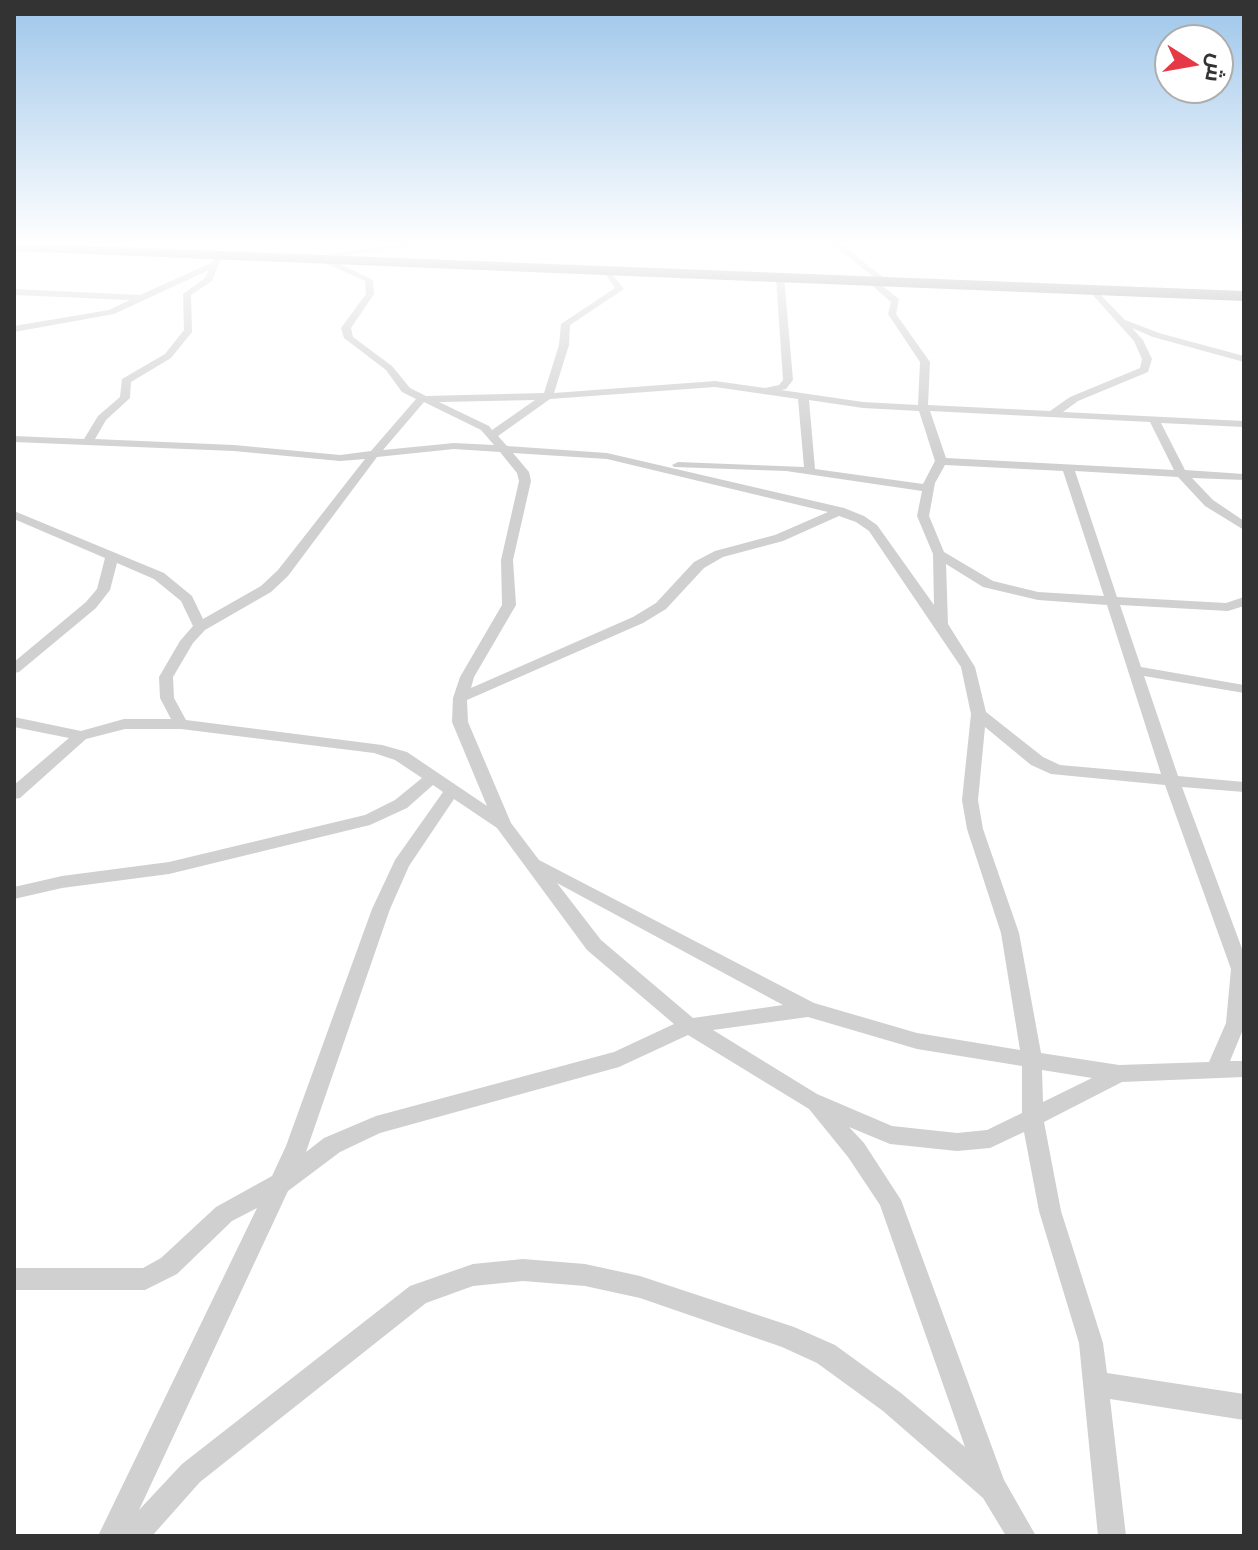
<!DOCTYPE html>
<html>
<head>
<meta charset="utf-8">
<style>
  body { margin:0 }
  #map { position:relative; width:1258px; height:1550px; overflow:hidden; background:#fff; font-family:Jost,Cairo,sans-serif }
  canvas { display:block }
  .frame { position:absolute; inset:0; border:16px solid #333; pointer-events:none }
  .north { position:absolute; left:1154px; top:24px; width:80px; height:80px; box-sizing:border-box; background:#fff; border:2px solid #adadad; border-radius:50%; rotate:101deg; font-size:22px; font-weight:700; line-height:32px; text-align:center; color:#333 }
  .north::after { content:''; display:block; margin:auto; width:28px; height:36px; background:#e63946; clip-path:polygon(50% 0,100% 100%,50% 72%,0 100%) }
</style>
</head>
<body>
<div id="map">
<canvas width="1258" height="1550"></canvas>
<div class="frame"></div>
<div class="north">ش</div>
</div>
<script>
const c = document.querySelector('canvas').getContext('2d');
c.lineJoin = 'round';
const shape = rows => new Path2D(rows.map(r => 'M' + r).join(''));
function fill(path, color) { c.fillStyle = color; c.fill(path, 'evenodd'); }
const street = shape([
  [407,243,434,243,328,258,373,280,374,294,351,328,353,337,392,366,410,388,426,396,544,393,559,345,561,324,615,288,602,269,606,267,624,289,570,325,569,345,554,393,715,381,765,388,779,385,783,380,776,277,780,274,784,277,793,380,786,389,781,390,863,402,918,405,920,362,888,314,891,302,868,282,867,280,871,277,899,299,896,314,930,362,928,405,1050,411,1070,397,1140,368,1142,359,1134,341,1090,292,1089,290,1093,287,1125,320,1159,333,1244,356,1244,362,1153,337,1132,328,1143,340,1152,359,1148,372,1078,401,1063,412,1244,421,1244,427,1161,423,1185,470,1244,474,1244,480,1192,478,1213,500,1244,521,1244,530,1205,506,1178,477,1075,471,1117,597,1226,603,1244,597,1244,606,1228,611,1120,605,1141,667,1244,685,1244,693,1144,676,1178,776,1244,782,1244,792,1182,787,1244,954,1244,1027,1230,1061,1244,1061,1244,1077,1122,1082,1044,1122,1061,1211,1103,1343,1107,1373,1244,1394,1244,1420,1110,1399,1126,1536,1098,1536,1079,1343,1039,1211,1024,1132,990,1148,957,1151,890,1144,849,1127,864,1143,901,1200,1004,1480,1036,1536,1006,1536,983,1498,883,1411,817,1363,782,1347,640,1298,585,1286,523,1281,473,1286,426,1303,200,1482,152,1536,98,1536,257,1208,232,1221,177,1274,145,1290,14,1290,14,1268,143,1268,161,1258,216,1207,272,1176,286,1146,372,909,395,860,443,792,433,785,407,808,370,825,169,874,62,888,14,899,14,887,62,876,169,862,365,815,395,800,422,778,395,760,374,753,181,729,125,729,86,739,20,798,14,799,14,785,69,738,14,727,14,717,81,731,124,719,171,719,160,698,159,677,180,641,193,626,181,601,154,579,117,563,110,590,96,608,19,672,14,673,14,662,86,602,97,589,105,558,14,519,14,511,164,573,192,596,203,619,261,586,278,570,365,459,340,461,234,451,14,442,14,436,84,439,98,416,120,397,122,379,165,354,184,330,183,294,205,278,209,270,114,314,14,332,14,326,109,310,130,300,14,295,14,289,140,295,213,262,217,254,223,254,212,281,191,295,192,332,171,358,131,382,130,398,106,420,95,439,234,445,340,455,371,451,416,399,402,392,386,370,344,338,341,328,366,294,365,281,321,261,317,256,407,243],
  [715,387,798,399,804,467,678,462,672,465,674,467,786,471,922,491,917,516,933,554,934,605,877,525,864,516,844,508,607,453,507,446,498,436,550,399,715,387],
  [535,400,492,430,489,426,439,402,535,400],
  [809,400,863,408,919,411,935,461,923,484,815,469,809,400],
  [424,402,481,430,494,445,454,443,383,450,424,402],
  [930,411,1150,422,1174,470,946,458,930,411],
  [454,449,500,452,517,473,519,481,501,560,502,605,460,677,453,698,452,722,487,806,407,752,382,745,186,720,174,698,173,677,193,643,205,630,271,592,288,576,377,457,454,449],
  [513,453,607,459,828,512,775,535,715,551,694,562,656,603,633,617,471,688,474,677,516,605,513,560,531,481,529,472,513,453],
  [945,465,1063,471,1104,596,1038,592,993,581,944,552,929,516,935,483,945,465],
  [839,516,856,522,869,531,961,667,971,714,962,800,967,829,1001,933,1020,1050,917,1033,814,1003,539,860,511,823,468,722,467,700,643,623,666,609,704,568,723,557,783,541,839,516],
  [946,564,983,587,1038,600,1107,605,1161,774,1060,765,1043,757,986,712,975,667,948,624,946,564],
  [985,727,1031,765,1051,774,1165,785,1231,969,1226,1023,1209,1062,1119,1065,1041,1053,1019,933,983,829,978,800,985,727],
  [454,799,497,828,587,950,674,1024,614,1052,376,1116,324,1138,306,1152,390,909,409,866,454,799],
  [557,883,783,1005,693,1018,601,940,557,883],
  [808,1017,917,1049,1022,1066,1022,1113,987,1130,957,1133,892,1126,817,1094,713,1030,808,1017],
  [688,1035,809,1109,848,1157,880,1205,965,1447,901,1393,835,1345,794,1327,640,1276,585,1264,523,1259,473,1264,410,1286,182,1464,139,1510,288,1191,340,1152,380,1133,619,1067,688,1035],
  [1042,1070,1092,1078,1043,1102,1042,1070],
  [831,243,840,243,888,281,881,283,831,243]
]);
const highway = shape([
  [14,243,1244,291,1244,301,14,251,14,243]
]);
fill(street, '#d0d0d0');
fill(highway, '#9a9a9a');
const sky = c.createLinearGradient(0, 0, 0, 460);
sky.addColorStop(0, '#9ec6ea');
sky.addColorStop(0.53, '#fff');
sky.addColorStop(1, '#ffffff00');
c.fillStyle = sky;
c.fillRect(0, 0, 1258, 460);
</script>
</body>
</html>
